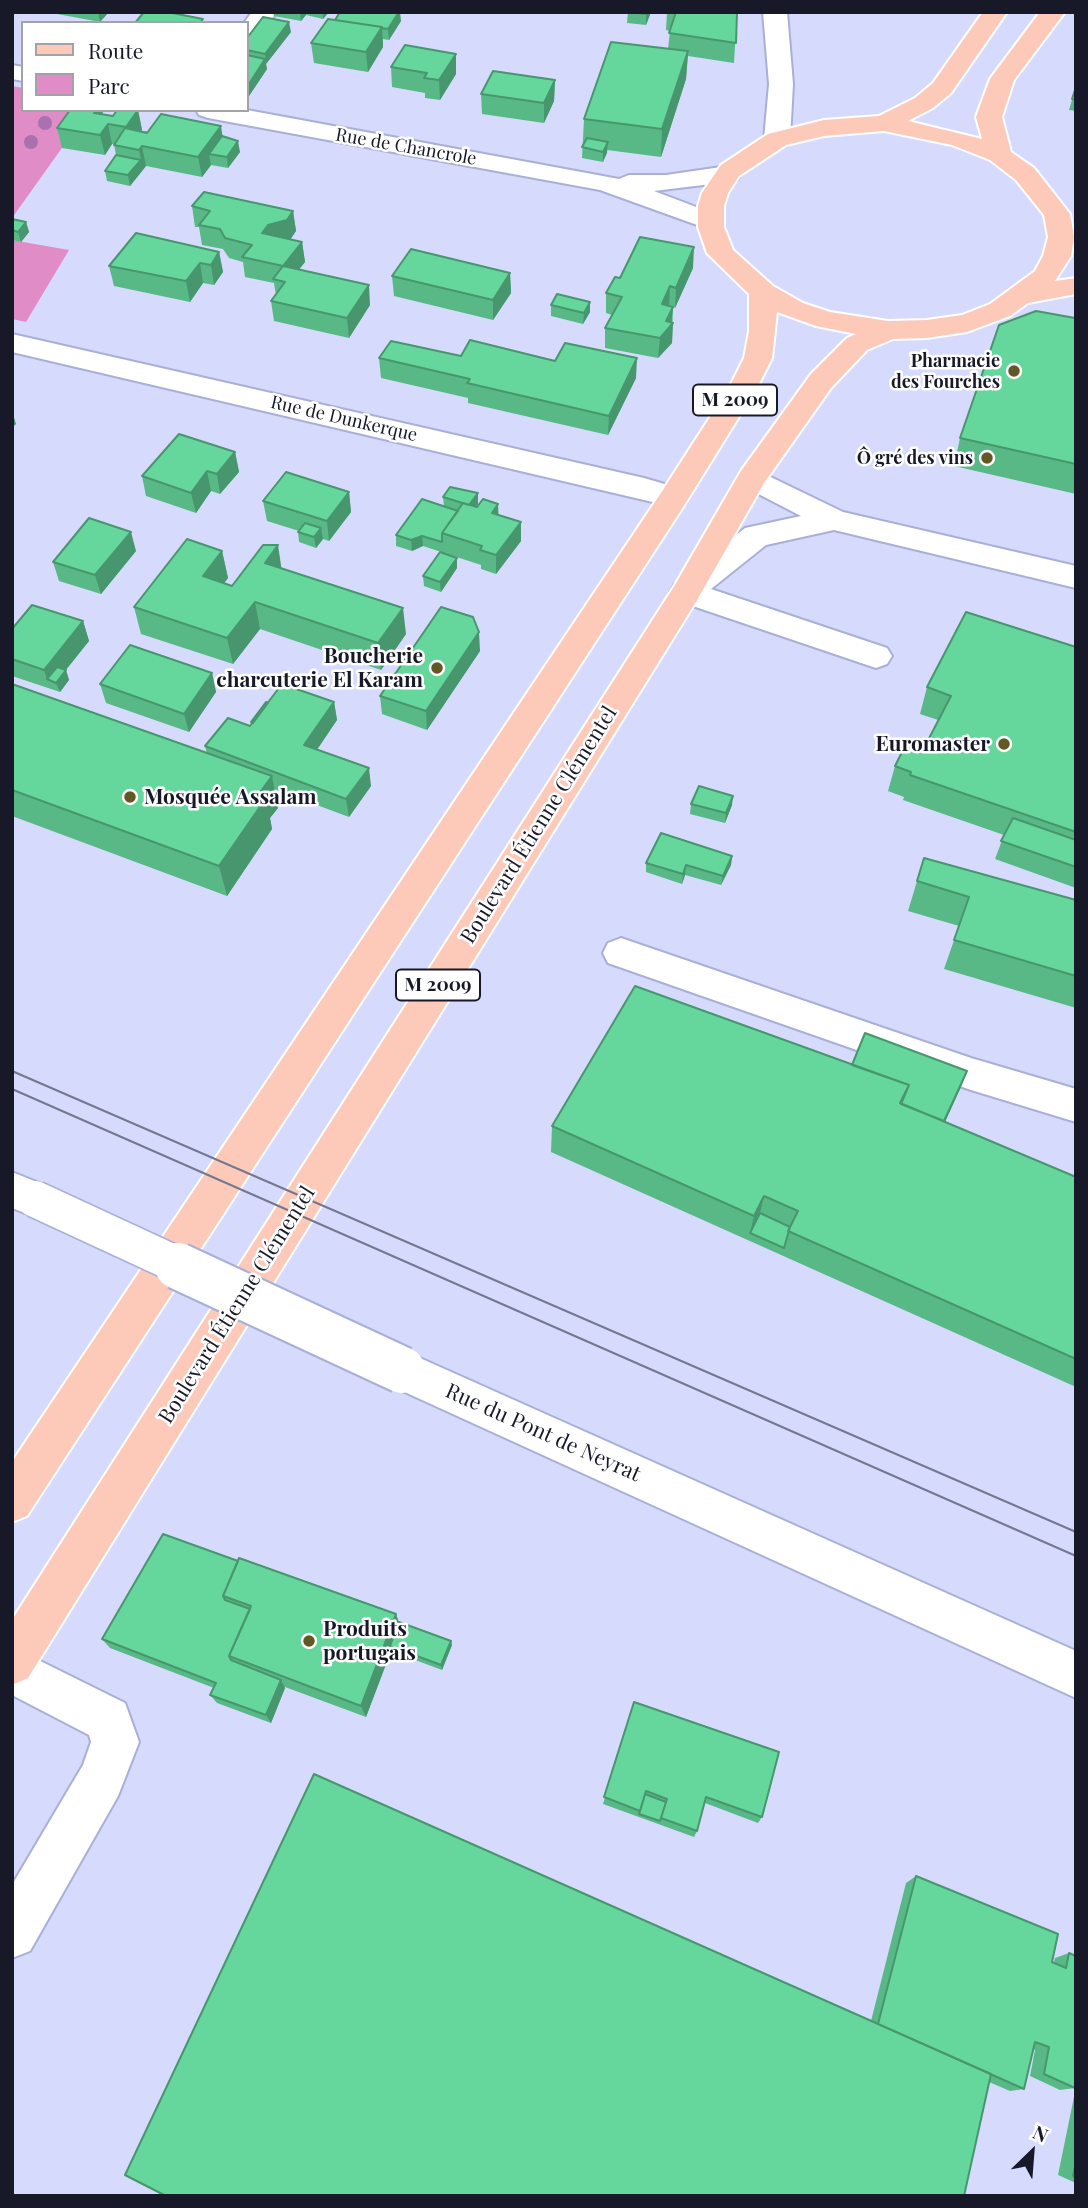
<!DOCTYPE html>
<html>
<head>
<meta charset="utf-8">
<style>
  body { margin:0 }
  #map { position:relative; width:1088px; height:2208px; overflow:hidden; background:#d6dbfd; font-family:"Playfair Display",serif }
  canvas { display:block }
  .frame { position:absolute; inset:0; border:14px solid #171928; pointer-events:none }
  .legend { position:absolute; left:21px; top:21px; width:228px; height:91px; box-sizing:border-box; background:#fff; border:2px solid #a2a3a9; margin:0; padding:9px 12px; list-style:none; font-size:21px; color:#171928 }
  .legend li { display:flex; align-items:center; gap:14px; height:35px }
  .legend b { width:35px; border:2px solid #a2a3a9 }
  .north { position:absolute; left:997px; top:2117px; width:70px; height:70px; -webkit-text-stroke:5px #fff; paint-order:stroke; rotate:25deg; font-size:19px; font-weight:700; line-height:28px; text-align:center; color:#171928 }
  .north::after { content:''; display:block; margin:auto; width:24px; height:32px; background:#171928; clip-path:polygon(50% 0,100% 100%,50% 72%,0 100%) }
</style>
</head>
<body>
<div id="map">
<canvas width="1088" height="2208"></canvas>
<div class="frame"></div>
<ul class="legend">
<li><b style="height:9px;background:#fdcab9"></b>Route</li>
<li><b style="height:19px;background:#df8cc7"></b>Parc</li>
</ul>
<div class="north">N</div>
</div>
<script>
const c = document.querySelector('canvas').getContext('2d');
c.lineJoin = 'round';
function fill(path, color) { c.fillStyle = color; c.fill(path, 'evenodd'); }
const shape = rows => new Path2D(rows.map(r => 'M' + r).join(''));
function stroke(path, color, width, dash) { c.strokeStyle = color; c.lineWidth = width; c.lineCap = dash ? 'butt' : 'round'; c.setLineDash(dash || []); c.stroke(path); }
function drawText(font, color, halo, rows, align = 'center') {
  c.font = font + ' "Playfair Display",serif'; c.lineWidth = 5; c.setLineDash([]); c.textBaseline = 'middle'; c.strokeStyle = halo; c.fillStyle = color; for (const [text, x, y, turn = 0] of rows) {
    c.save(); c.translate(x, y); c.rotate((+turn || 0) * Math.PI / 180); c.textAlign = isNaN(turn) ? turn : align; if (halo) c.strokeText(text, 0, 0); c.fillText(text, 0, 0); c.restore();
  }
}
const green = shape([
  [12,86,23,88,23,110,89,110,12,218],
  [12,240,69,250,26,322,12,319]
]);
const minor = shape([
  [252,12,277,12,256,40,247,42,247,23,244,23,252,12],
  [763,12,787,12,793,84,790,139,786,144,777,147,768,144,764,139,769,84,763,12],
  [12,65,23,67,23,81,12,79,12,65],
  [196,110,247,110,619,179,629,175,666,175,728,166,737,168,741,174,737,180,728,182,654,191,720,216,724,222,720,228,711,230,600,190,208,118,199,115,196,110],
  [12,334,644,478,685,490,689,497,685,504,674,507,12,352,12,334],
  [752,468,843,512,1076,566,1076,588,834,530,766,545,711,589,887,648,892,656,887,664,876,668,675,600,670,592,675,584,745,528,801,516,741,485,737,478,741,471,752,468],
  [621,938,971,1058,1076,1089,1076,1122,971,1090,608,963,603,953,608,943,621,938],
  [12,1172,49,1187,55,1199,49,1211,35,1217,12,1208,12,1172],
  [402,1350,1076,1651,1076,1698,387,1384,381,1370,387,1356,402,1350],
  [12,1647,125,1703,139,1742,118,1796,30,1951,12,1958,12,1885,83,1765,91,1742,89,1735,12,1695,12,1647]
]);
const major = shape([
  [983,12,1007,12,951,93,933,108,908,121,982,139,976,117,990,79,1040,12,1065,12,1014,80,1002,117,1011,152,1034,168,1070,214,1074,237,1071,256,1055,281,1076,278,1076,294,1028,303,1010,316,967,332,927,338,893,339,867,350,831,388,764,483,697,600,28,1678,12,1685,12,1620,675,585,741,471,811,374,847,338,856,334,816,326,777,312,772,358,758,386,685,504,27,1516,12,1522,12,1462,663,490,730,386,744,358,749,331,749,294,707,253,698,227,698,206,702,193,721,165,768,134,824,120,879,116,915,98,933,83,983,12],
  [884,131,952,145,990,160,1016,180,1044,215,1048,237,1043,256,1035,271,990,304,962,315,927,320,888,321,830,312,803,303,773,286,733,250,724,227,724,206,728,193,739,176,786,145,824,136,884,131]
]);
const tram = shape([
  [12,1071,1076,1532],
  [12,1089,1076,1556]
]);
const minorBridgeFar1 = shape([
  [35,1199,182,1267]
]);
const minorBridge = shape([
  [178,1266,402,1370]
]);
const trees = [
  [45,123],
  [31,142]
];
const wall = shape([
  [57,12,109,12,100,22,57,14],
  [273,12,329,12,323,19,306,15,301,21,274,16],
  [628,12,651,12,646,25,627,23],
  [667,12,737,12,734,63,688,56,686,79,661,157,607,150,603,162,582,158,584,119,668,49,670,31,666,30],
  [335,20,401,21,389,40,383,39,383,47,368,72,314,63,311,43],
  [291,32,266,64,267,69,247,99,247,38],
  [456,54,456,74,440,100,425,98,425,93,392,87,391,67],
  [555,80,554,101,544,123,482,114,481,94],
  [1075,90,1076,111,1069,110],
  [102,110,103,115,113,116,138,110,142,130,141,131,222,136,240,152,228,168,211,165,202,177,146,166,130,186,107,181,105,171,116,155,114,144,112,144,105,155,62,148,57,128],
  [192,206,293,211,296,231,290,239,302,242,305,262,299,269,370,305,349,338,274,321,271,301,276,295,274,283,245,277,243,262,229,258,223,249,202,245,199,227,195,227],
  [12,219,26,222,29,232,21,242,12,240],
  [219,252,223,272,214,285,203,283,190,302,114,286,109,266],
  [693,268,675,308,673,307,672,343,658,358,605,348,605,328,612,315,606,313,606,293,620,278],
  [510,273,511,293,493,320,394,296,392,276],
  [590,302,590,312,583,324,551,316,551,305],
  [1076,317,1076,494,954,466,960,438],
  [461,356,555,361,636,378,608,435,468,403,468,398,381,378,379,358],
  [235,452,239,472,220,494,211,491,196,513,146,496,142,476],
  [349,492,351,512,329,541,323,539,316,548,299,542,298,532,299,531,267,521,263,501],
  [443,497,478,504,476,507,498,515,521,541,496,574,481,569,481,565,423,546,412,551,396,546,396,535,444,506],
  [136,551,101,594,59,581,53,562],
  [222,551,228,578,224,583,232,586,282,568,406,634,381,670,260,629,233,664,141,634,134,607],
  [457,558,457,568,441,592,424,586,423,576],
  [83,621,89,641,66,670,69,680,60,692,12,676,12,629],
  [1076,647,1076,888,995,859,1004,835,903,800,904,797,888,791,895,766,925,746,938,720,920,714,927,687],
  [480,651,427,730,382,714,380,696],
  [212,673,216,692,189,732,106,703,100,684],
  [12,684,207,754,205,746,250,726,252,725,251,722,268,703,334,702,337,720,317,750,371,786,349,817,274,789,278,808,270,818,272,829,227,896,12,816],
  [691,804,732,805,725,823,690,814],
  [732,856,731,865,721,885,685,875,682,884,646,872,646,863],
  [924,858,1076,900,1076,1008,944,969,959,926,908,911],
  [852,1065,967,1071,945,1122,1076,1177,1076,1387,551,1152,552,1126],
  [238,1561,396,1614,399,1622,452,1645,442,1670,391,1651,366,1717,285,1687,285,1688,271,1723,217,1703,210,1695,214,1688,110,1648,102,1639],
  [634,1702,762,1817,758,1823,705,1803,697,1831,694,1837,603,1804],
  [916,1876,1052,1962,1054,1963,1055,1958,1069,1953,1075,2088,1060,2090,1030,2076,1035,2050,1033,2049,1024,2089,1010,2091,989,2082,871,2021,906,1883],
  [1076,2087,1076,2183,1058,2175]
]);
const shadedWall = shape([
  [98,12,109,12,100,22],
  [300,12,306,12,306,15,301,21],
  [323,12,329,12,323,19],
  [399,12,400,12,401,21,389,40,388,29],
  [647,12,651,12,646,25,646,14],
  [289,22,291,32,266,64,265,54],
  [382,27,383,47,368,72,366,52],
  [688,51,686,79,661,157,662,129],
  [456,54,456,74,440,100,439,80],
  [265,59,267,69,247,99,247,87],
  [555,80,554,101,544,123,544,103],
  [96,110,102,110,105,124,94,113],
  [138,110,142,130,130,147,126,127],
  [108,124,112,144,105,155,100,135],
  [221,126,224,146,209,154,211,165,202,177,198,157],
  [238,141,240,152,228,168,227,157],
  [608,142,607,153,603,162,603,152],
  [142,146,146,166,130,186,128,175,141,160,139,150],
  [293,211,296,231,290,240,262,233,268,225],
  [26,222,29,232,21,242,18,232],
  [302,242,305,262,286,286,283,266],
  [694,247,693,268,675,308,676,288],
  [219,252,223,272,214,285,211,265],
  [200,263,203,283,190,302,186,281],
  [510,273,511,293,493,320,493,300],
  [369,285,370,305,349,338,347,318],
  [670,286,669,307,662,304],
  [590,302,590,312,583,324,584,313],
  [673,307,671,325,673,323,672,343,658,358,660,338],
  [637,358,636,378,608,435,609,416],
  [12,411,16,424,12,428],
  [235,452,239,472,220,494,217,474],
  [207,471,211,491,196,513,191,493],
  [349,492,351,512,329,541,327,521],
  [478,493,478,504,469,516,469,505],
  [498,504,499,524,492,513],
  [521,522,521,541,496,574,496,555],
  [321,528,323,539,316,548,314,537],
  [131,532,136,551,101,594,95,575],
  [422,536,423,546,412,551,411,540],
  [278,545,282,572,265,563],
  [222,551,228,578,209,603,203,576],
  [457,558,457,568,441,592,440,582],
  [255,602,260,629,233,664,227,638],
  [403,608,406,634,381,670,378,643],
  [83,621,89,641,56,682,47,679,50,689,44,670],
  [479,632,480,651,427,730,426,711],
  [66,670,69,680,60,692,56,683],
  [212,673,216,692,189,732,184,714],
  [334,702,337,720,307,764,304,745],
  [369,768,371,786,349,817,346,799],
  [272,776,278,808,270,818,272,829,227,896,219,866,258,795],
  [733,796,732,805,725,823,726,813],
  [732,856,731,865,721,885,723,876],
  [686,865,685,875,682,884,683,874],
  [967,1071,961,1087,933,1148,939,1132],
  [764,1196,758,1221,750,1233,754,1216],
  [396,1614,400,1627,390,1646,391,1651,366,1717,361,1706],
  [451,1641,452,1645,442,1670,441,1665],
  [281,1680,285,1688,271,1723,266,1715]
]);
const building = shape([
  [144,12,167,12,203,19,200,23,135,23,144,12],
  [340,12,399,12,388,29,381,28,382,27,335,20,340,12],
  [629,12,647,12,646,14,629,12],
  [676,12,737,12,736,43,669,33,676,12],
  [263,17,289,22,265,54,247,50,247,38,263,17],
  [328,19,382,27,366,52,311,43,328,19],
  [611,42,688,51,662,129,584,119,611,42],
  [405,45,456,54,439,80,424,78,427,73,391,67,405,45],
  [247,55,265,59,247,87,247,55],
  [493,71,555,80,544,103,481,94,493,71],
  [1075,90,1076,90,1076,100,1072,99,1075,90],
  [70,110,96,110,94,113,113,116,117,110,138,110,126,127,108,124,100,135,57,128,70,110],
  [161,114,221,126,198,157,142,146,139,150,114,145,125,128,147,133,161,114],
  [222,136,238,141,227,157,209,154,222,136],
  [587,138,608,142,603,152,582,147,587,138],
  [116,155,141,160,128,175,105,171,116,155],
  [204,192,293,211,287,220,268,225,262,233,302,242,283,266,242,257,252,245,225,238,220,229,199,225,210,211,192,206,204,192],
  [12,219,26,222,18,232,12,230,12,219],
  [136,233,219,252,211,265,200,263,186,281,109,266,136,233],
  [640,237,694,247,676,288,670,286,662,304,673,307,666,321,673,323,660,338,605,328,622,297,606,293,615,277,620,278,640,237],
  [411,249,510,273,493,300,392,276,411,249],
  [283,266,369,285,347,318,271,301,285,282,273,279,283,266],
  [557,294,590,302,584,313,551,305,557,294],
  [1036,311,1075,318,1076,317,1076,464,960,438,999,325,1036,311],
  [470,340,555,361,565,343,637,358,609,416,467,383,470,379,379,358,391,341,461,356,470,340],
  [179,434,235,452,217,474,207,471,191,493,142,476,179,434],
  [286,472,349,492,327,521,263,501,286,472],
  [450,487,478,493,469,505,443,497,450,487],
  [422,499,458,511,442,533,442,542,422,536,411,540,396,535,422,499],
  [483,499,498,504,492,513,521,522,496,555,480,550,482,546,442,533,463,503,477,507,483,499],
  [89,518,131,532,95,575,53,562,89,518],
  [305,523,321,528,314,537,298,532,305,523],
  [187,539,222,551,203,576,232,586,263,545,278,545,265,563,403,608,378,643,255,602,227,638,134,607,187,539],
  [440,552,457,558,440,582,423,576,440,552],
  [32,605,83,621,44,670,12,659,12,629,32,605],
  [441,607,473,617,479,632,426,711,380,696,441,607],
  [966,612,1076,647,1076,832,910,775,911,772,895,766,908,740,925,746,951,696,927,687,966,612],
  [130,645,212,673,184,714,100,684,130,645],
  [57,667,66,670,56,683,47,679,57,667],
  [12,684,272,776,258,795,266,798,219,866,12,790,12,684],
  [282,684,334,702,304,745,369,768,346,799,205,746,228,718,250,726,282,684],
  [266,702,268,703,253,723,251,722,266,702],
  [699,786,733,796,726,813,691,804,699,786],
  [1013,818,1076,840,1076,867,1001,841,1013,818],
  [661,833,732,856,723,876,686,865,683,874,646,863,661,833],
  [924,858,1076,900,1076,976,954,940,969,897,917,881,924,858],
  [635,986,909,1085,900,1103,1076,1177,1076,1359,788,1231,798,1211,764,1196,754,1216,552,1126,635,986],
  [865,1033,967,1071,944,1121,901,1104,909,1085,852,1065,865,1033],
  [760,1213,790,1227,784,1248,750,1233,760,1213],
  [163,1534,238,1561,223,1596,225,1600,250,1609,229,1656,231,1660,281,1680,266,1715,210,1695,216,1683,102,1639,163,1534],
  [239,1558,396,1614,361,1706,229,1656,251,1606,223,1596,239,1558],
  [399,1622,451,1641,441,1665,390,1646,399,1622],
  [634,1702,779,1752,762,1817,706,1797,697,1831,661,1818,667,1799,646,1791,640,1811,604,1797,634,1702],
  [314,1774,991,2074,964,2196,166,2196,125,2175,314,1774],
  [645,1794,666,1802,660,1821,639,1814,645,1794],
  [916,1876,1058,1934,1052,1962,1066,1968,1069,1953,1076,1956,1076,2083,1075,2088,1044,2074,1049,2047,1035,2042,1024,2089,878,2024,916,1876],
  [1076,2162,1076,2178,1073,2176,1076,2162]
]);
const markers = [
  [1014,371,7,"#625824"],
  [987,458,7,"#625824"],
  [437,668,7,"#625824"],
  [1004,744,7,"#625824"],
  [130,797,7,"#625824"],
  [309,1641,7,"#625824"]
];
const farStreetnames = [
  ["Rue de Chancrole",406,147,10],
  ["Rue de Dunkerque",344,419,13]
];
const farPoinames = [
  ["Pharmacie",1000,361],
  ["des Fourches",1000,382],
  ["Ô gré des vins",973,458]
];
const shields = [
  [735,400,84],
  [438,985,84]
];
const shieldNames = [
  ["M 2009",735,400],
  ["M 2009",438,985]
];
const poiNames = [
  ["Boucherie",423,656],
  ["charcuterie El Karam",423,680],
  ["Euromaster",990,744],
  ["Mosquée Assalam",144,797,"left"],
  ["Produits",323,1629,"left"],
  ["portugais",323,1653,"left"]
];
const streetNames = [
  ["Boulevard Étienne Clémentel",539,825,-58],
  ["Boulevard Étienne Clémentel",237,1305,-58],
  ["Rue du Pont de Neyrat",543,1433,24]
];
fill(green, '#df8cc7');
stroke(minor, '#a9afd7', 4);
stroke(major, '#fff', 4);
fill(minor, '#fff');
fill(major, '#fdcab9');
stroke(tram, '#747790', 2);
stroke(minorBridgeFar1, '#a9afd7', 39, []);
stroke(minorBridge, '#a9afd7', 50, []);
stroke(minorBridgeFar1, '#fff', 36);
stroke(minorBridge, '#fff', 46);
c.fillStyle = '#a972af';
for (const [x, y] of trees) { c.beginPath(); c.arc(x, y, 7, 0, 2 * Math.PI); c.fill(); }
fill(wall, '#58b986');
fill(shadedWall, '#47966d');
fill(building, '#66d79c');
stroke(building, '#47966d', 2);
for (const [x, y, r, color] of markers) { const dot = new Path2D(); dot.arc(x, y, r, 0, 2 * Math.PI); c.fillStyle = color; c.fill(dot); stroke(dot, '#fff', 2.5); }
drawText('18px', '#171928', '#fff', farStreetnames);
drawText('bold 18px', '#171928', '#fff', farPoinames, 'right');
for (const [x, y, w] of shields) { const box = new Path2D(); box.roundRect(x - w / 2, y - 15.5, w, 31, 5); c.fillStyle = '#fff'; c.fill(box); stroke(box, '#171928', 2); }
drawText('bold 19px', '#171928', null, shieldNames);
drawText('bold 21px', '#171928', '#fff', poiNames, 'right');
drawText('21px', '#171928', '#fff', streetNames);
</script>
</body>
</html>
